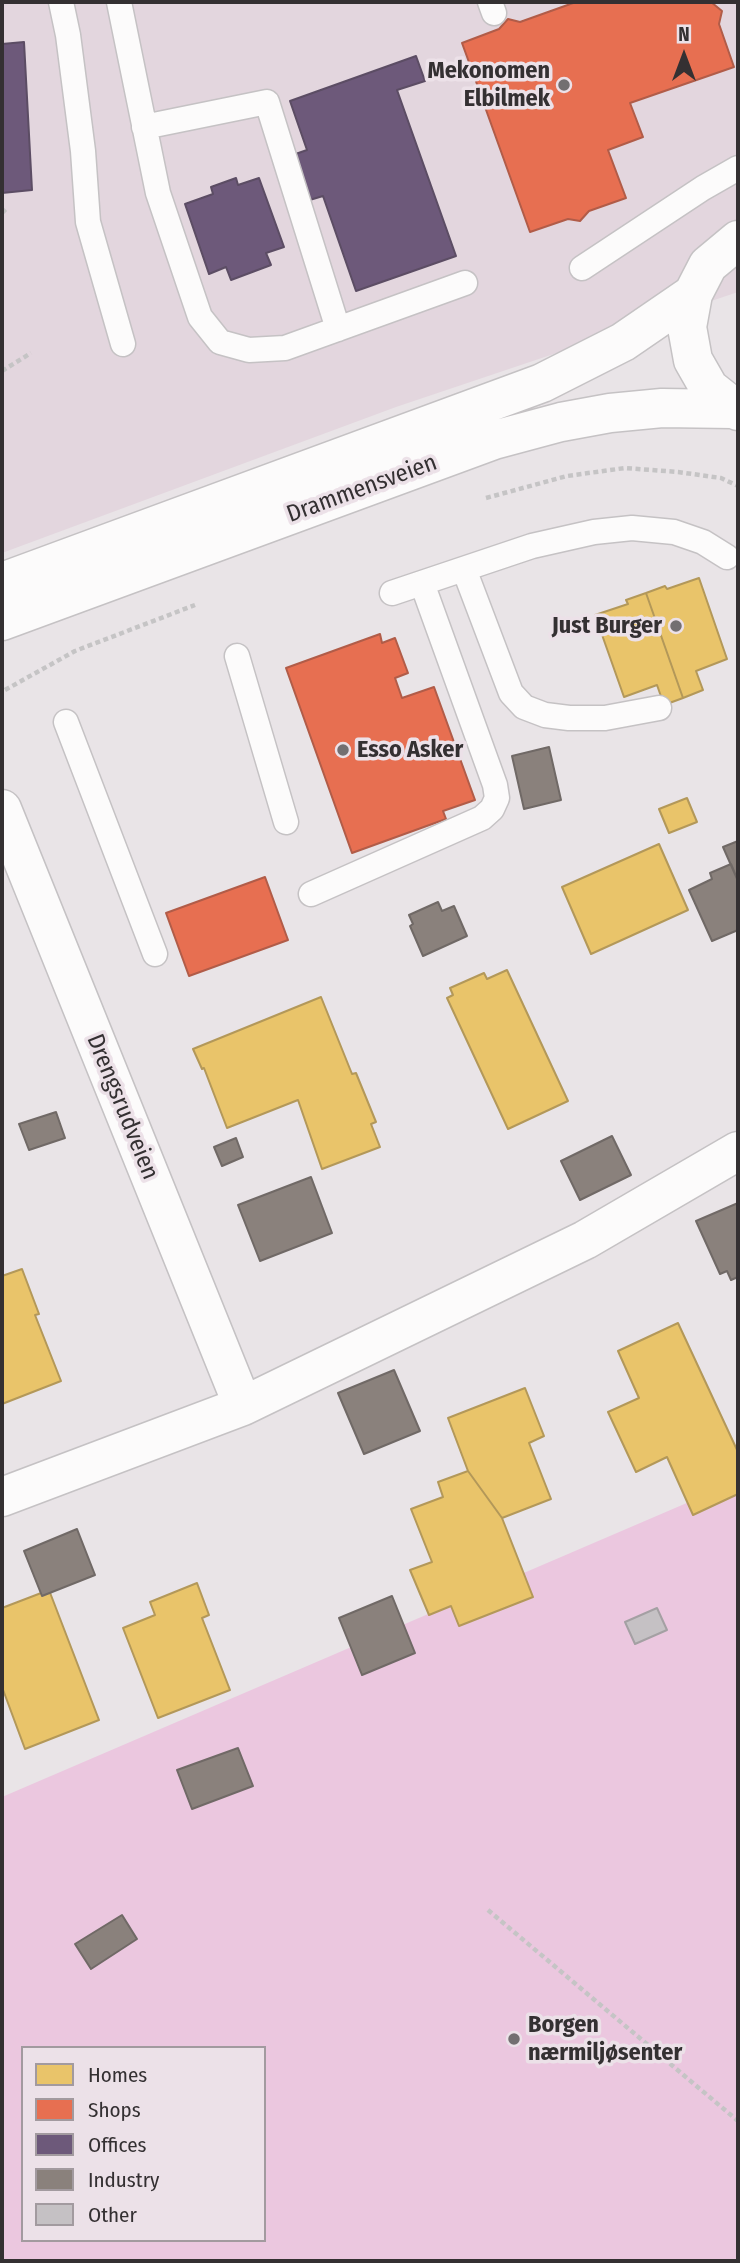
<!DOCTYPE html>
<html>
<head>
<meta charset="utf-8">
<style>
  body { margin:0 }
  #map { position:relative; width:740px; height:2263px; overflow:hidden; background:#e9e4e7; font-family:"Fira Sans Condensed",sans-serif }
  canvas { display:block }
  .frame { position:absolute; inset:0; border:4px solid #343032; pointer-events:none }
  .legend { position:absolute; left:21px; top:2046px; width:245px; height:196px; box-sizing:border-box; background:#ece1e8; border:2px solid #a29a9f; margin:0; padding:9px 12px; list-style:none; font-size:21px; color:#343032 }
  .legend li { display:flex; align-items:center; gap:14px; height:35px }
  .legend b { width:35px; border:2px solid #a29a9f }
  .north { position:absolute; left:649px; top:21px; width:70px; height:70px; -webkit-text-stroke:5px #ece1e8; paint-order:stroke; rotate:0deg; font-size:19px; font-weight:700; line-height:28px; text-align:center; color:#343032 }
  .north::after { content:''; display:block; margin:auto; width:24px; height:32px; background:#343032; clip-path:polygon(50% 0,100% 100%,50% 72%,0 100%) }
</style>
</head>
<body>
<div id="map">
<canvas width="740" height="2263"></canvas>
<div class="frame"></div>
<ul class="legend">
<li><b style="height:19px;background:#e9c46a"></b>Homes</li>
<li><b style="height:19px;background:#e76f51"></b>Shops</li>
<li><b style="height:19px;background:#6d597a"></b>Offices</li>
<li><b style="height:19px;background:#8a817c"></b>Industry</li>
<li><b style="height:19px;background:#c5c1c4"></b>Other</li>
</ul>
<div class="north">N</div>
</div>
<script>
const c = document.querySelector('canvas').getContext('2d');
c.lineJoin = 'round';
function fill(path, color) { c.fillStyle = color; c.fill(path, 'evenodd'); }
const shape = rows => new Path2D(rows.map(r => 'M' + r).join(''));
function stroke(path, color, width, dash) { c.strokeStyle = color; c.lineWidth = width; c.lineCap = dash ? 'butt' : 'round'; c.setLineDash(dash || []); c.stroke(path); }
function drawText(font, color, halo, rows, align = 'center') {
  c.font = font + ' "Fira Sans Condensed",sans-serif'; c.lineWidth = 7; c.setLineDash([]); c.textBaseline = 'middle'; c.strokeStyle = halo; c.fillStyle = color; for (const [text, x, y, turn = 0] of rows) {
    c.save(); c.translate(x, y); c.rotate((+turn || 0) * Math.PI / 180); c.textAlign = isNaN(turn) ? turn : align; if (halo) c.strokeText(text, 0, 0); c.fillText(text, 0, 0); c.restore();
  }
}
const built = shape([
  [2,2,738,2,738,292,396,407,2,553]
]);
const green = shape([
  [738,1481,738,2261,2,2261,2,1797],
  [23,2048,264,2048,264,2240,23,2240]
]);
const homes = shape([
  [699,578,727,659,696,671,703,690,683,698,646,593,665,586,667,589,699,578],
  [646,593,683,698,664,705,657,685,624,697,595,615,628,604,626,600,646,593],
  [687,798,697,822,669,833,659,809,687,798],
  [659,844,688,910,591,954,562,887,659,844],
  [507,970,568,1101,508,1129,447,998,453,995,450,988,484,973,487,979,507,970],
  [321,997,352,1074,356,1073,376,1122,371,1124,380,1147,322,1169,298,1100,227,1128,204,1068,202,1069,193,1049,321,997],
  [22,1269,39,1314,35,1315,61,1381,2,1404,2,1276,22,1269],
  [678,1323,738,1452,738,1494,693,1515,667,1457,636,1472,608,1412,639,1398,618,1351,678,1323],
  [525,1388,544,1436,529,1443,551,1499,502,1518,468,1471,448,1418,525,1388],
  [468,1471,502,1518,533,1597,459,1626,451,1606,429,1615,410,1570,432,1562,411,1509,443,1497,438,1482,468,1471],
  [197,1583,209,1615,202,1618,230,1690,158,1718,123,1628,155,1615,150,1602,197,1583],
  [49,1590,99,1720,25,1749,2,1687,2,1608,49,1590]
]);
const shops = shape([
  [576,2,711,2,722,11,719,24,734,67,630,103,643,137,608,150,626,198,589,211,580,221,568,219,530,232,485,107,475,99,478,87,462,43,499,29,508,19,520,22,576,2],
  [380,634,382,643,395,638,408,673,395,678,402,698,434,687,475,800,443,811,446,819,352,853,286,668,380,634],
  [265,877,288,940,189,976,166,913,265,877]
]);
const offices = shape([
  [24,42,32,190,2,193,2,44,24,42],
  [416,56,425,81,397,90,456,256,356,291,323,196,303,202,287,157,307,150,290,101,416,56],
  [236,178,238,185,259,178,284,247,266,253,271,265,231,280,226,267,209,274,185,204,213,194,211,187,236,178]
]);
const industry = shape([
  [549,747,561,800,524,809,512,756,549,747],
  [738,841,738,881,723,847,738,841],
  [731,864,738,881,738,930,712,941,689,890,712,879,710,873,731,864],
  [438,902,442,911,454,906,467,936,423,956,410,926,413,924,409,915,438,902],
  [56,1112,65,1138,29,1150,19,1124,56,1112],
  [612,1136,631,1175,580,1200,561,1161,612,1136],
  [236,1138,243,1157,222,1166,214,1147,236,1138],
  [311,1177,332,1233,260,1261,238,1205,311,1177],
  [738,1203,738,1277,731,1280,727,1271,720,1274,696,1221,738,1203],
  [394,1370,420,1431,364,1454,338,1393,394,1370],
  [77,1529,95,1575,42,1596,24,1551,77,1529],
  [392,1596,415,1653,362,1675,339,1618,392,1596],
  [238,1748,253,1786,192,1809,177,1770,238,1748],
  [122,1915,137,1939,91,1969,75,1944,122,1915]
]);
const building = shape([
  [657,1608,667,1630,635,1644,625,1622,657,1608]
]);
const path = shape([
  [2,213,6,209],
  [2,371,31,353],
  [486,498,567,476,625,468,678,472,721,478,738,486],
  [5,690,75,651,195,605],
  [488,1910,738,2121]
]);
const service = shape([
  [61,2,68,35,83,151,88,222,123,344],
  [119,2,158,193,200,317,220,342,249,350,285,348,465,283],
  [490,2,494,13],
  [144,127,267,102,338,329],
  [582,268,703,188,738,168],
  [464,569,511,693,524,707,545,715,569,718,605,718,659,708],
  [392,593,532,546,594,532,632,528,674,532,703,542,727,557],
  [237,656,286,822],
  [66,722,155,954],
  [311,894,482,818,492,809,497,798,495,785,422,583]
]);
const minor = shape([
  [2,809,243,1406],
  [2,1497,243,1406,585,1240,738,1151]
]);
const secondary = shape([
  [738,240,708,265,693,294,687,327,693,360,709,388,738,411],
  [2,582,542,383,623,342,693,294],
  [2,621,494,440,561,422,610,413,662,408,733,409]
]);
const markers = [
  [564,85,7,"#736f71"],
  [676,626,7,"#736f71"],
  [343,750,7,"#736f71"],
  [514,2039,7,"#736f71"]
];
const poiNames = [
  ["Mekonomen",550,71],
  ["Elbilmek",550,99],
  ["Just Burger",662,626],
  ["Esso Asker",357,750,"left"],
  ["Borgen",528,2025,"left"],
  ["nærmiljøsenter",528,2053,"left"]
];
const streetNames = [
  ["Drammensveien",362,489,-20],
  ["Drengsrudveien",122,1107,68]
];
fill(built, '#e3d6de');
fill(green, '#ebc7df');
fill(homes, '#e9c46a');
stroke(homes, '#b39859', 2);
fill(shops, '#e76f51');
stroke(shops, '#b15c48', 2);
fill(offices, '#6d597a');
stroke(offices, '#5c4d64', 2);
fill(industry, '#8a817c');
stroke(industry, '#706966', 2);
fill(building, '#c5c1c4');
stroke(building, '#a4a0a3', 2);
stroke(service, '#c5c2c4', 27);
stroke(minor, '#c5c2c4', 41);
stroke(secondary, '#c5c2c4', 41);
stroke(path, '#c5c4c5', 4.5, [5, 3.5]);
stroke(service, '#fcfbfb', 24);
stroke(minor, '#fcfbfb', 38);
stroke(secondary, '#fcfbfb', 38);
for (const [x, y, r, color] of markers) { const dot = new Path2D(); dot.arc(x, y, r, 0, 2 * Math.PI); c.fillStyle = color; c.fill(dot); stroke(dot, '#ece1e8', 2.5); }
drawText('bold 24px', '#343032', '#ece1e8', poiNames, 'right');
drawText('24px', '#343032', '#ece1e8', streetNames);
</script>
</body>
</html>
